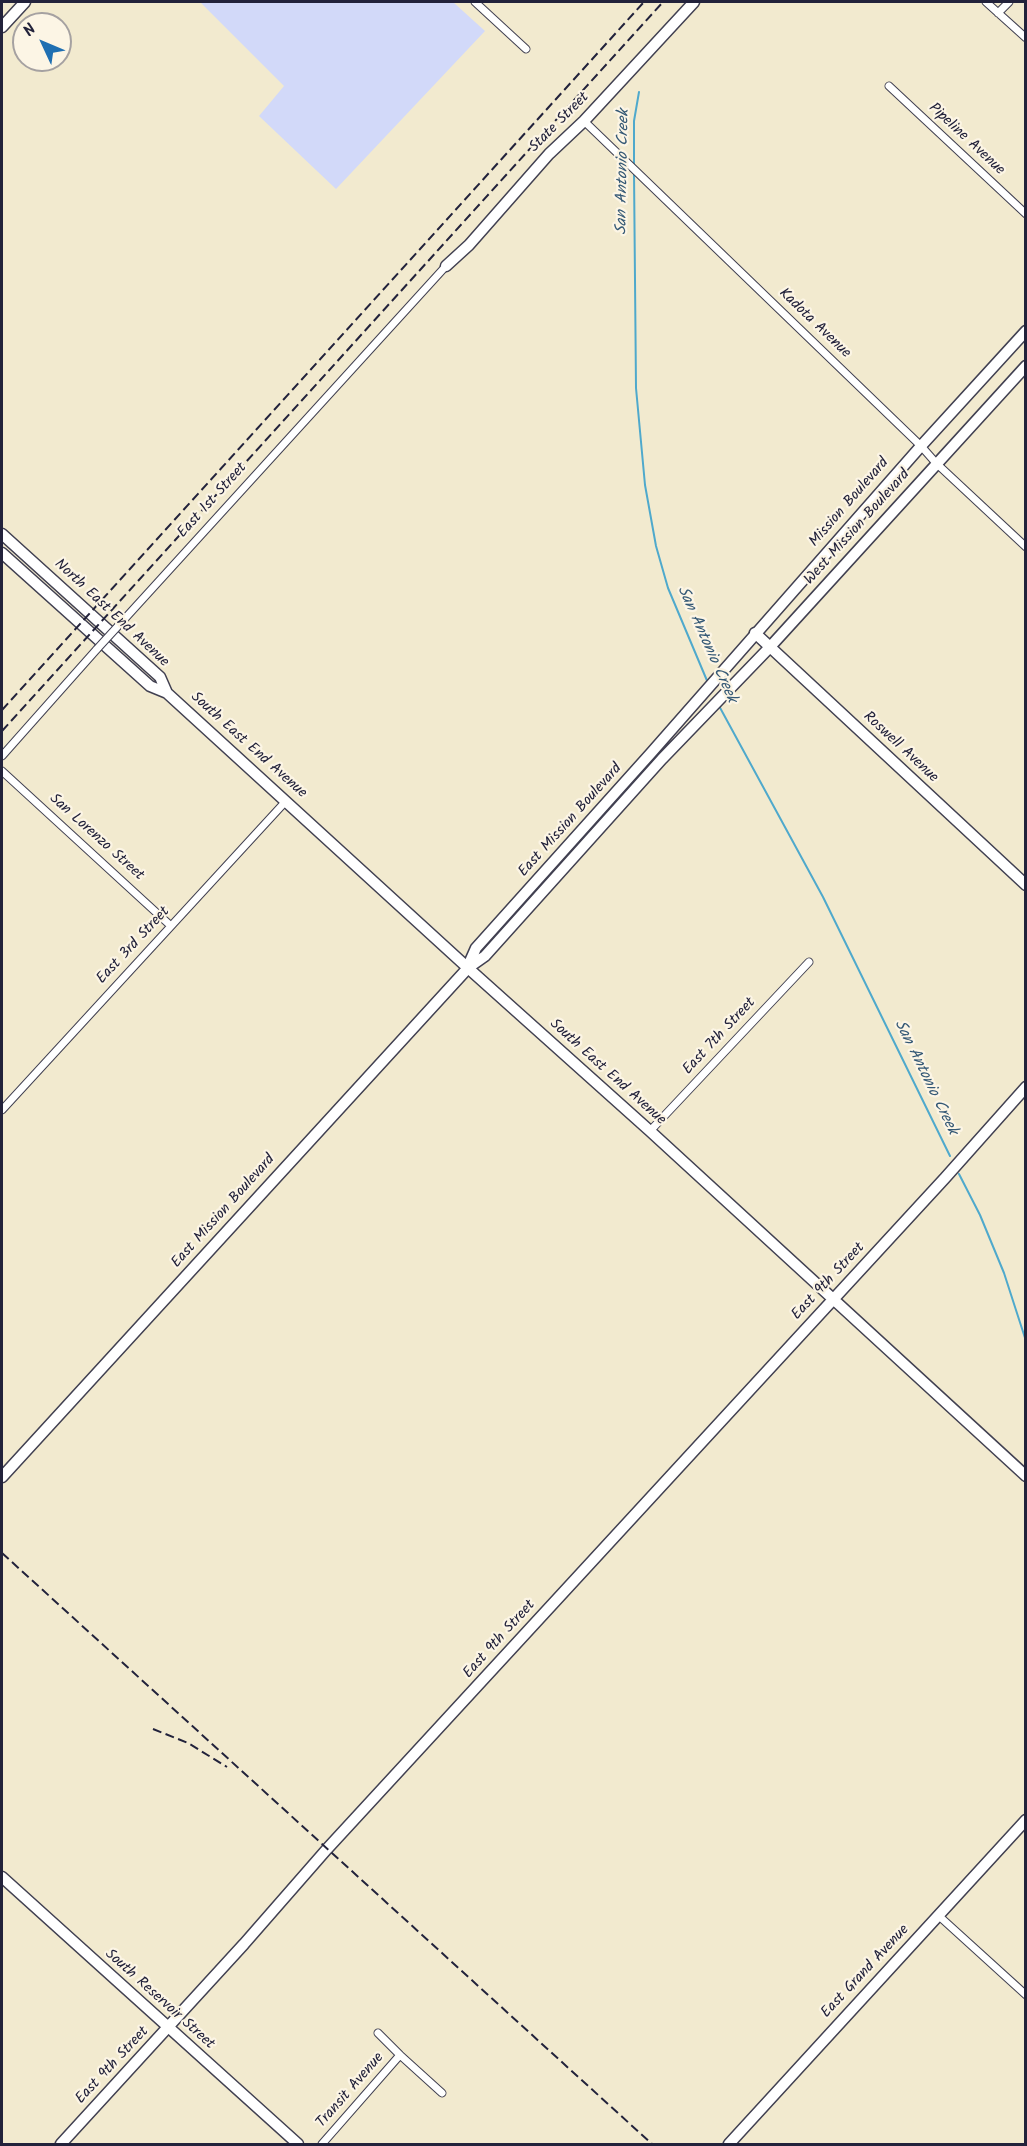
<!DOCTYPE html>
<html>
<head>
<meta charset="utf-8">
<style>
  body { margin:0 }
  #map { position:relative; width:1027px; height:2146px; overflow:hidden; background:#f2eacf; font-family:Kalam,sans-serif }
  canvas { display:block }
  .frame { position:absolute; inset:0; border:3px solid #22223b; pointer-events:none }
  .north { position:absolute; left:12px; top:12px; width:60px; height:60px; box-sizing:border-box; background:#fcf5e5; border:2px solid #a5a1a1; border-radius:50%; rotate:314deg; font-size:16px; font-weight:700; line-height:24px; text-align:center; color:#22223b }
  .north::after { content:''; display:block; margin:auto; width:21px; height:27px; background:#1f6fb2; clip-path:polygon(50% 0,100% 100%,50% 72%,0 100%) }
</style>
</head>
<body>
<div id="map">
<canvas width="1027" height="2146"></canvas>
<div class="frame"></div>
<div class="north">N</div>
</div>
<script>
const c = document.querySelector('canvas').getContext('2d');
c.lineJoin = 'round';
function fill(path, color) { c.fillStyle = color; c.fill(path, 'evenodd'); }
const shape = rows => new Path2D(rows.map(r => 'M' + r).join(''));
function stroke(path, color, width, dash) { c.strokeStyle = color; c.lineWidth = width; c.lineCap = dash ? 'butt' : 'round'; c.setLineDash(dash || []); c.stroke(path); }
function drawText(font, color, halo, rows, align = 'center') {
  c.font = font + ' Kalam,sans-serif'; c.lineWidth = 4.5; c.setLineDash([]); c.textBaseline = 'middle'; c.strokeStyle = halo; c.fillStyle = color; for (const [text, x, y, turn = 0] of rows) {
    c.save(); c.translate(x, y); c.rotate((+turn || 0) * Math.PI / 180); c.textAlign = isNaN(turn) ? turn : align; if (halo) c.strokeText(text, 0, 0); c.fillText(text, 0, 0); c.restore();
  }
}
const built = shape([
  [200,2,453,2,485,31,336,189,259,116,284,86]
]);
const stream = shape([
  [634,166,634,121,639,92],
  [634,172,636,388,645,485,656,546,668,588,708,683],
  [718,704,823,897,950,1156],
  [959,1174,980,1215,1004,1273,1026,1341]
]);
const street = shape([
  [475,2,526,49],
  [986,2,1026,38],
  [998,13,1009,2],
  [889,86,1026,214],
  [584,121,921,446,936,463,1026,547],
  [119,625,446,266],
  [2,756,97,649],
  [2,771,171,926],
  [2,1110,286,801],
  [650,1131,809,962],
  [939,1916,1026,1995],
  [378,2033,400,2055,442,2093],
  [322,2144,400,2055]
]);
const secondary = shape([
  [446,266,469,245,549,154,584,121,694,2],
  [2,534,160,677,167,693],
  [2,553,150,686,167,693,468,968,650,1131,1026,1476],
  [755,633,1026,885],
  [61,2144,244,1944,327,1849,945,1178,1026,1087],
  [729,2144,1026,1820]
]);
const primary = shape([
  [2,27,25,2],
  [468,966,476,948,651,753,921,446,1026,331],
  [2,1477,468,968,485,956,662,759,770,647,1026,366],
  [2,1877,298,2144]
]);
const rail = shape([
  [2,710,644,2],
  [2,731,663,2],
  [2,1553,652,2144],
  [153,1729,188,1743,227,1767]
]);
const streetBridge = shape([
  [97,649,119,625]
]);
const streetNames = [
  ["State Street",560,123,-45],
  ["Pipeline Avenue",966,140,43],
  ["Kadota Avenue",814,324,44],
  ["East 1st Street",213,501,-48],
  ["Mission Boulevard",850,503,-49],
  ["West Mission Boulevard",858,528,-48],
  ["North East End Avenue",111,614,43],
  ["South East End Avenue",248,746,42],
  ["Roswell Avenue",900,748,43],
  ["East Mission Boulevard",571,821,-48],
  ["San Lorenzo Street",96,838,42],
  ["East 3rd Street",134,946,-47],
  ["East 7th Street",720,1037,-47],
  ["South East End Avenue",607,1073,42],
  ["East Mission Boulevard",224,1212,-48],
  ["East 9th Street",829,1282,-47],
  ["East 9th Street",500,1640,-48],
  ["East Grand Avenue",866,1972,-47],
  ["South Reservoir Street",159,2000,42],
  ["East 9th Street",113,2066,-47],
  ["Transit Avenue",351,2091,-49]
];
const waterNames = [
  ["San Antonio Creek",624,172,-89],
  ["San Antonio Creek",706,645,66],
  ["San Antonio Creek",925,1078,64]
];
fill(built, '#d2d9f9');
stroke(stream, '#4fa9cc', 2);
stroke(street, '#414051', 9);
stroke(secondary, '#414051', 13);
stroke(primary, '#414051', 13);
stroke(street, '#fff', 7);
stroke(secondary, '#fff', 10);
stroke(primary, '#fff', 10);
stroke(rail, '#22223b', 2, [9, 4.5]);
stroke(streetBridge, '#414051', 9, []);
stroke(streetBridge, '#fff', 7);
drawText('15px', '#22223b', '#fcf5e5', streetNames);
drawText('italic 16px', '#345875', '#fcf5e5', waterNames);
</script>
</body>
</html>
